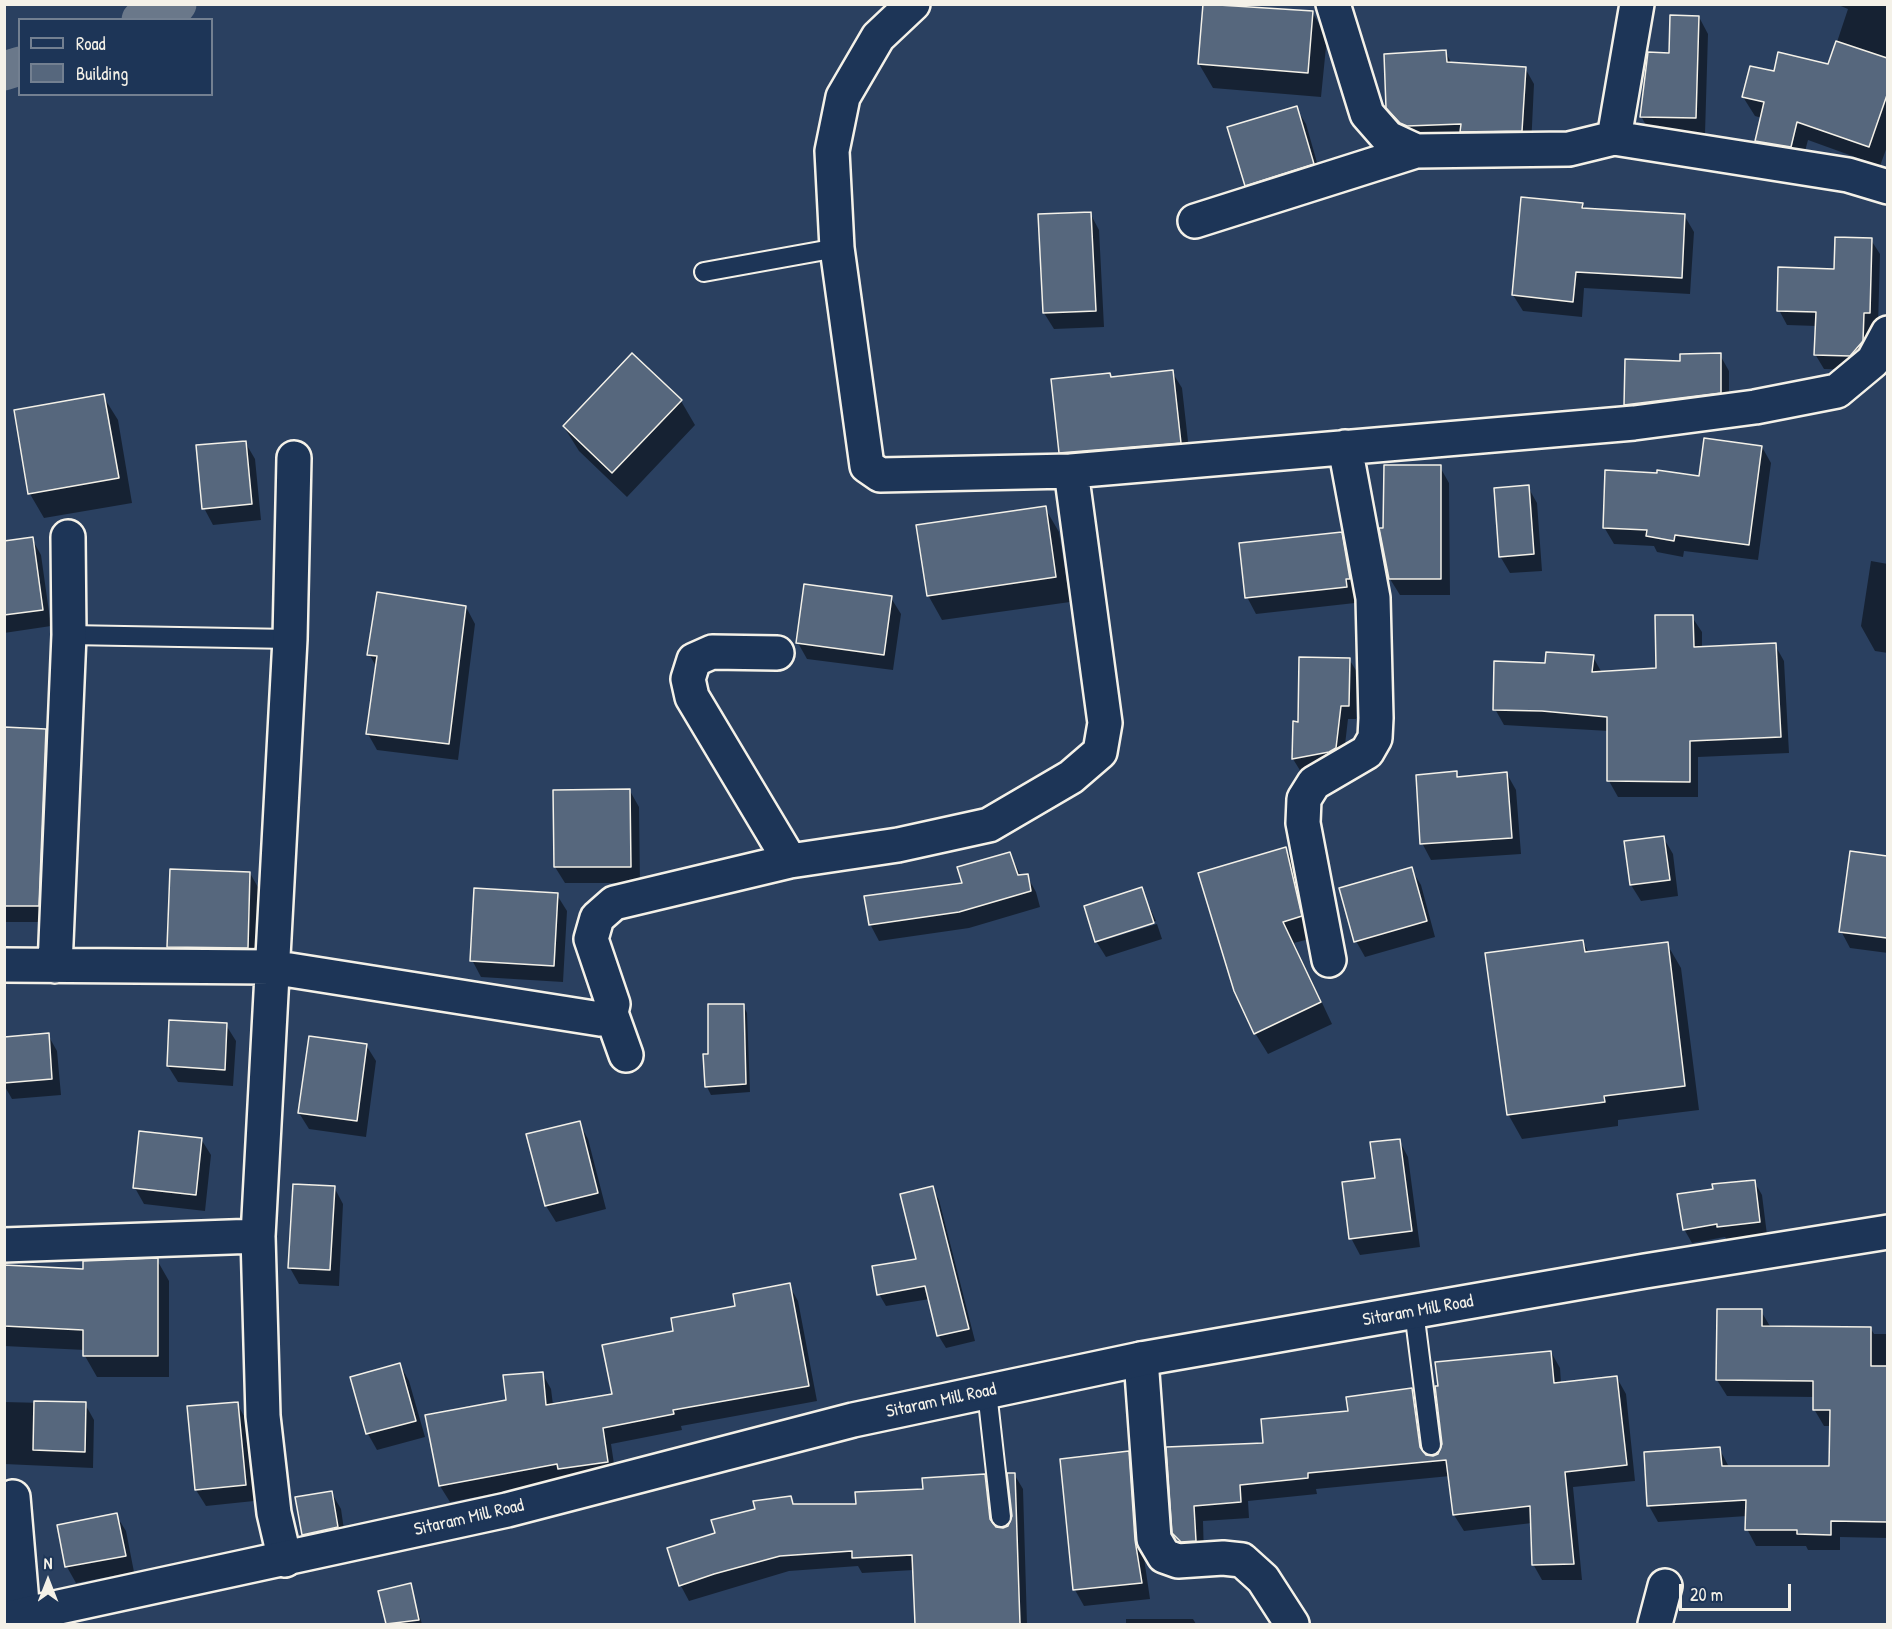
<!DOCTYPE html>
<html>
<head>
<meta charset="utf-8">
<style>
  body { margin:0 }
  #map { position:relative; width:1892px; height:1629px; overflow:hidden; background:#2a4060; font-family:"Patrick Hand",sans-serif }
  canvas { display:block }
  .frame { position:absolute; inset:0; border:6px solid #f4f1e8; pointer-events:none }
  .legend { position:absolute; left:18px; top:18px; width:195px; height:78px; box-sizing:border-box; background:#1d3557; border:2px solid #738091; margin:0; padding:8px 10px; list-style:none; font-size:18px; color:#f4f1e8 }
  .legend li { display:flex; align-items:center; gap:12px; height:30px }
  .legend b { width:30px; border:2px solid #738091 }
  .north { position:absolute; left:18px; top:1551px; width:60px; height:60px; -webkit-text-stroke:4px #1d3557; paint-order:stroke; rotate:0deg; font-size:16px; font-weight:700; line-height:24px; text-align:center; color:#f4f1e8 }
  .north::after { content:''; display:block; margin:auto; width:21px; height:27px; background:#f4f1e8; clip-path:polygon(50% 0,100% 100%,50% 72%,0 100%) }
  .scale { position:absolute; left:1679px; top:1584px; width:112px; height:27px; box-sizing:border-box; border:3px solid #f4f1e8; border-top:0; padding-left:8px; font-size:18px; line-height:21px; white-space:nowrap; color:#f4f1e8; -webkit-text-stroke:4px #1d3557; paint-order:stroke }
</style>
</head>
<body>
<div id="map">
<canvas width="1892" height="1629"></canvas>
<div class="frame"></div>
<ul class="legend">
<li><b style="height:8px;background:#1d3557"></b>Road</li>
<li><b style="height:16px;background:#56677d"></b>Building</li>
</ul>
<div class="north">N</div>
<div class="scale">20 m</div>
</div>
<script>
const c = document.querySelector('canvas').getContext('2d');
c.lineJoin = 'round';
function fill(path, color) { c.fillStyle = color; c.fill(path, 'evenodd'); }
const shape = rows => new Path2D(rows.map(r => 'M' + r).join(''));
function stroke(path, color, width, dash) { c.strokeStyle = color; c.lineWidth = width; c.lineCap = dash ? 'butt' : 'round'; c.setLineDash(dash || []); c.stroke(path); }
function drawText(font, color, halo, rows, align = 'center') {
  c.font = font + ' "Patrick Hand",sans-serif'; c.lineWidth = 5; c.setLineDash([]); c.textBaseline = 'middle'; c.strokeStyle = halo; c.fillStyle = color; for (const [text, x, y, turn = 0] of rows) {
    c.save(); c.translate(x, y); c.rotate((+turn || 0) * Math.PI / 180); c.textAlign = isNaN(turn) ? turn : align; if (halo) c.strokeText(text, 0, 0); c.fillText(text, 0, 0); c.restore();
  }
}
const shadow = shape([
  [1204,4,1312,12,1327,37,1321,97,1213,88,1199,64],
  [1836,4,1888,4,1888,144,1880,166,1808,140,1801,166,1768,160,1757,141,1762,118,1755,116,1743,97,1775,73,1829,66,1848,9],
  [1699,17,1708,34,1705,134,1650,133,1641,116,1670,55],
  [1445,51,1452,64,1525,68,1534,84,1531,147,1417,142,1398,124,1388,107],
  [1296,108,1306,124,1322,180,1256,201,1246,185],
  [1582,204,1585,209,1684,215,1694,232,1690,294,1584,288,1582,317,1523,311,1513,295],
  [1090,213,1099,230,1104,327,1054,329,1044,313],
  [1871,240,1880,254,1878,327,1872,327,1870,356,1858,370,1824,369,1815,354,1817,326,1787,325,1779,310,1836,270],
  [1720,355,1729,371,1729,409,1635,421,1625,405,1682,362],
  [1172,372,1182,388,1190,459,1070,468,1060,452,1111,378],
  [103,396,118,420,132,503,44,518,30,494,15,411],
  [681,401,695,425,627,497,579,451,564,427],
  [245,442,255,459,261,520,213,525,204,508],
  [1762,447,1771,463,1758,560,1684,551,1683,557,1657,552,1654,546,1614,544,1604,527],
  [1440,467,1449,483,1450,595,1400,595,1390,579,1384,529],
  [1528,487,1537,503,1542,571,1510,573,1500,556],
  [1045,508,1059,532,1070,602,942,620,928,595],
  [1341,534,1350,550,1359,595,1355,595,1355,603,1256,614,1247,597],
  [32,539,41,555,51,626,4,633,4,542],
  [1871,561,1888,564,1888,653,1875,651,1861,626],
  [891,598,901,614,893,670,807,659,798,643],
  [466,607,475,624,458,760,377,750,368,734,377,668,369,654],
  [1692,617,1702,632,1702,648,1775,645,1784,661,1789,753,1698,757,1698,797,1618,797,1609,781,1609,731,1504,725,1495,709,1546,665,1593,657,1602,673,1657,670],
  [1349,659,1357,672,1356,719,1348,719,1343,762,1301,772,1293,759,1300,723],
  [4,729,45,731,55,747,47,922,4,922],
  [1456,773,1459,778,1507,774,1516,790,1521,854,1431,860,1422,843],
  [630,791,639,807,640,883,565,883,555,867],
  [1663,837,1673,854,1678,896,1641,901,1631,885],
  [1286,849,1298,870,1313,938,1294,943,1332,1024,1268,1054,1255,1033],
  [1851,853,1888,858,1888,953,1850,948,1841,931],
  [1010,854,1021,876,1027,876,1036,892,1040,907,969,928,879,941,870,924,964,884],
  [1411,869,1421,885,1435,937,1365,957,1356,941],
  [171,870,250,873,264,898,262,972,183,972,169,947],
  [1141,889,1156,921,1098,939,1098,942,1157,924,1162,939,1106,957,1096,941,1086,907],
  [557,895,567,911,563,982,481,977,472,960],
  [1582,941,1589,953,1667,944,1681,968,1699,1110,1618,1120,1618,1126,1522,1139,1508,1114],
  [743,1005,747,1013,750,1092,711,1095,707,1087,704,1055,710,1055],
  [226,1025,236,1041,233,1086,178,1082,168,1066],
  [48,1035,57,1051,61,1095,12,1099,4,1085,4,1038],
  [366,1045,376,1061,366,1137,309,1129,299,1113],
  [579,1123,588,1139,606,1209,556,1222,546,1206],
  [201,1139,211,1155,205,1211,144,1204,135,1188],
  [1399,1140,1408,1157,1420,1247,1360,1255,1351,1238,1376,1179],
  [1754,1181,1762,1195,1767,1235,1727,1240,1725,1237,1692,1243,1684,1229],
  [334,1187,343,1204,339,1286,299,1284,290,1268],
  [932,1188,939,1200,975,1341,946,1348,938,1335,930,1299,886,1306,879,1294,918,1260],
  [157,1260,169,1281,169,1377,97,1377,85,1356,85,1350,4,1346,4,1266,85,1271],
  [789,1285,798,1301,817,1401,681,1426,682,1430,611,1444,616,1477,566,1480,450,1502,440,1486,427,1416,507,1401,542,1373,551,1389,553,1405,614,1396,675,1332],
  [1761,1311,1771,1328,1871,1329,1874,1334,1888,1334,1888,1538,1840,1537,1840,1550,1808,1550,1806,1546,1756,1546,1747,1529,1747,1516,1658,1522,1649,1506,1719,1448,1729,1467,1831,1467,1832,1426,1824,1426,1814,1409,1814,1397,1727,1396,1717,1380],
  [1551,1352,1560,1368,1561,1384,1617,1378,1626,1394,1635,1481,1573,1487,1582,1580,1542,1580,1533,1564,1532,1523,1464,1531,1454,1515,1450,1476,1316,1489,1317,1494,1248,1501,1249,1518,1203,1521,1204,1557,1183,1549,1174,1533,1168,1448,1265,1444,1412,1390,1421,1406,1427,1457,1433,1458],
  [400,1365,409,1381,425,1437,377,1450,368,1434,352,1378],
  [4,1402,85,1404,94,1420,93,1468,4,1464],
  [237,1403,246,1420,254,1501,206,1506,196,1490],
  [1128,1453,1137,1469,1144,1558,1150,1599,1084,1606,1075,1590],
  [1014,1474,1023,1489,1027,1624,916,1624,914,1570,862,1573,858,1566,789,1571,689,1601,681,1586,669,1549,717,1534,756,1510,791,1498,795,1506,857,1506,984,1476,993,1491,997,1529,1003,1530,1009,1527,1014,1517],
  [331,1492,341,1509,346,1544,312,1551,303,1535,296,1498],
  [116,1515,126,1531,134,1572,76,1583,67,1567,58,1526],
  [410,1585,422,1624,388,1624,380,1593],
  [1126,1619,1193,1619,1196,1624,1126,1624]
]);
const canal = shape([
  [141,20,177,4],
  [4,71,20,66]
]);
const building = shape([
  [1203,4,1313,11,1308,73,1198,64,1203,4],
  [1670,15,1699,16,1696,118,1640,117,1648,52,1669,53,1670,15],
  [1836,41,1887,58,1887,95,1869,147,1797,122,1791,147,1755,141,1764,102,1742,97,1750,66,1774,71,1778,52,1828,64,1836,41],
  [1446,50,1447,62,1526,67,1522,131,1460,132,1461,124,1407,126,1400,123,1386,108,1384,54,1446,50],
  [1297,106,1314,164,1245,186,1227,127,1297,106],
  [1521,197,1583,203,1582,208,1685,214,1682,278,1576,272,1573,302,1512,295,1521,197],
  [1091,212,1096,311,1043,313,1038,214,1091,212],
  [1835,237,1872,238,1870,313,1864,313,1863,341,1850,356,1814,355,1816,312,1777,311,1778,267,1834,269,1835,237],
  [632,353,682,400,612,473,563,426,632,353],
  [1721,353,1721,393,1624,405,1625,359,1680,361,1680,354,1721,353],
  [1173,370,1181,443,1059,453,1051,379,1110,373,1111,377,1173,370],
  [104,394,119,478,28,494,14,410,104,394],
  [1704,438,1762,446,1749,545,1675,535,1674,541,1646,536,1647,530,1603,528,1605,470,1657,473,1657,470,1699,476,1704,438],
  [246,441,252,504,202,509,196,445,246,441],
  [1384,465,1441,465,1441,579,1389,579,1379,528,1383,528,1384,465],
  [1529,485,1534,554,1499,557,1494,488,1529,485],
  [1046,506,1056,577,927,596,916,525,1046,506],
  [1342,532,1350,579,1346,579,1347,587,1245,598,1239,543,1342,532],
  [33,537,43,610,4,615,4,541,33,537],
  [804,584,892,596,884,655,796,643,804,584],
  [377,592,466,606,449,744,366,734,377,656,367,655,377,592],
  [1655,615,1693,615,1694,647,1776,643,1781,737,1690,741,1690,782,1607,781,1607,717,1542,711,1493,710,1494,661,1545,663,1546,652,1594,655,1592,672,1656,668,1655,615],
  [1299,657,1350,658,1349,706,1341,706,1336,748,1329,752,1292,759,1293,721,1298,722,1299,657],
  [4,727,46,729,39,906,4,906,4,727],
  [1457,771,1457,777,1507,772,1512,838,1420,844,1416,775,1457,771],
  [630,789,631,867,554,867,553,790,630,789],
  [1664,836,1670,880,1630,885,1624,841,1664,836],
  [1286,847,1302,916,1283,922,1321,1002,1254,1034,1234,991,1198,873,1286,847],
  [1850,851,1887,856,1887,938,1839,932,1850,851],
  [1010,852,1018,875,1028,874,1031,891,959,912,869,925,864,896,962,883,957,867,1010,852],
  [1412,867,1427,921,1354,942,1339,888,1412,867],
  [170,869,250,872,248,948,167,947,170,869],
  [1142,887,1154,923,1095,942,1084,906,1142,887],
  [474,888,558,893,554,966,470,961,474,888],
  [1583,940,1585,952,1668,942,1685,1086,1604,1096,1605,1102,1507,1115,1485,953,1583,940],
  [708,1004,744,1004,746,1084,705,1087,703,1054,708,1054,708,1004],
  [169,1020,227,1023,225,1070,167,1066,169,1020],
  [49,1033,52,1079,4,1083,4,1037,49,1033],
  [309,1036,367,1044,357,1121,298,1113,309,1036],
  [580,1121,598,1193,545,1206,526,1134,580,1121],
  [139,1131,202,1138,196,1195,133,1188,139,1131],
  [1400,1139,1412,1231,1349,1239,1342,1182,1375,1178,1370,1142,1400,1139],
  [1755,1180,1760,1222,1717,1227,1717,1224,1683,1230,1677,1194,1713,1189,1712,1184,1755,1180],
  [293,1184,335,1186,330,1270,288,1268,293,1184],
  [933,1186,969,1329,937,1336,925,1286,877,1295,872,1266,916,1259,900,1194,933,1186],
  [158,1258,158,1356,83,1356,83,1330,4,1326,4,1265,83,1269,83,1261,158,1258],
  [790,1283,809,1386,673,1410,674,1414,603,1428,608,1462,558,1469,557,1464,439,1486,425,1415,506,1400,503,1375,543,1372,546,1405,612,1394,602,1345,673,1331,671,1318,735,1306,733,1294,790,1283],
  [1717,1309,1762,1309,1762,1326,1871,1327,1871,1366,1887,1366,1887,1522,1831,1521,1831,1535,1797,1534,1797,1530,1745,1530,1746,1500,1647,1506,1644,1452,1720,1447,1722,1466,1829,1466,1830,1410,1813,1410,1813,1381,1716,1380,1717,1309],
  [1551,1351,1554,1383,1617,1376,1627,1465,1565,1472,1574,1564,1532,1565,1530,1506,1453,1515,1446,1460,1308,1473,1308,1478,1240,1485,1241,1502,1194,1506,1196,1541,1181,1542,1172,1533,1166,1447,1263,1443,1261,1419,1348,1411,1346,1397,1412,1388,1420,1447,1426,1455,1433,1456,1438,1454,1442,1444,1435,1386,1438,1386,1435,1362,1551,1351],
  [400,1363,416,1421,366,1434,350,1377,400,1363],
  [34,1401,86,1402,85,1452,33,1450,34,1401],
  [238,1402,246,1485,195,1490,187,1406,238,1402],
  [1129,1451,1135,1540,1142,1583,1073,1590,1060,1459,1129,1451],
  [1007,1473,1015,1473,1020,1624,915,1624,912,1555,852,1558,852,1551,780,1556,714,1574,679,1586,667,1548,715,1533,711,1520,755,1509,753,1501,791,1496,793,1504,856,1504,855,1492,923,1489,922,1478,985,1474,990,1519,996,1527,1003,1528,1008,1526,1012,1516,1007,1473],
  [332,1491,338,1527,302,1535,295,1497,332,1491],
  [117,1513,126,1556,65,1567,57,1525,117,1513],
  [411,1583,419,1620,386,1624,378,1591,411,1583]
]);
const lane = shape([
  [704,272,837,248],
  [69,635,290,639],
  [1414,1311,1431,1445],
  [987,1392,1001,1517]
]);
const street = shape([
  [1333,4,1367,114,1388,138,1416,151,1569,149,1614,138,1637,4],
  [1614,138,1848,175,1888,187],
  [1195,221,1416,151],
  [1071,471,1634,423,1755,407,1837,391,1873,361,1888,333],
  [777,653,712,652,694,660,688,679,692,697,790,861],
  [1329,960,1303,823,1304,799,1314,783,1367,752,1375,738,1376,718,1373,598,1345,447],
  [4,965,271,967,600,1019,611,1013,613,1004,591,939,597,918,614,903,790,861,898,845,989,825,1071,777,1100,752,1105,723,1071,471,880,475,867,466,837,248,832,151,843,97,878,37,913,4],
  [55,966,69,635,68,537],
  [611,1013,626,1055],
  [4,1245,258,1236],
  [1141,1359,1154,1539,1164,1556,1178,1561,1223,1558,1242,1560,1263,1579,1292,1624],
  [13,1497,23,1615],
  [285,1560,274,1513,263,1416,258,1236,290,639,294,458],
  [1655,1624,1665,1586]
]);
const secondary = shape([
  [4,1619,507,1510,853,1420,1141,1359,1645,1271,1888,1232]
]);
const streetNames = [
  ["Sitaram Mill Road",1418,1311,-10],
  ["Sitaram Mill Road",941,1401,-12],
  ["Sitaram Mill Road",469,1518,-13]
];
fill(shadow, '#0007');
stroke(canal, '#6a788a', 39);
fill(building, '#56677d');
stroke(building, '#f4f1e8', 1.5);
stroke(lane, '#f4f1e8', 22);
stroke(street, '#f4f1e8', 38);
stroke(secondary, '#f4f1e8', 38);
stroke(lane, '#1d3557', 18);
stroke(street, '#1d3557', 33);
stroke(secondary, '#1d3557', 33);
drawText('18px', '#f4f1e8', '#1d3557', streetNames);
</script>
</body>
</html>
